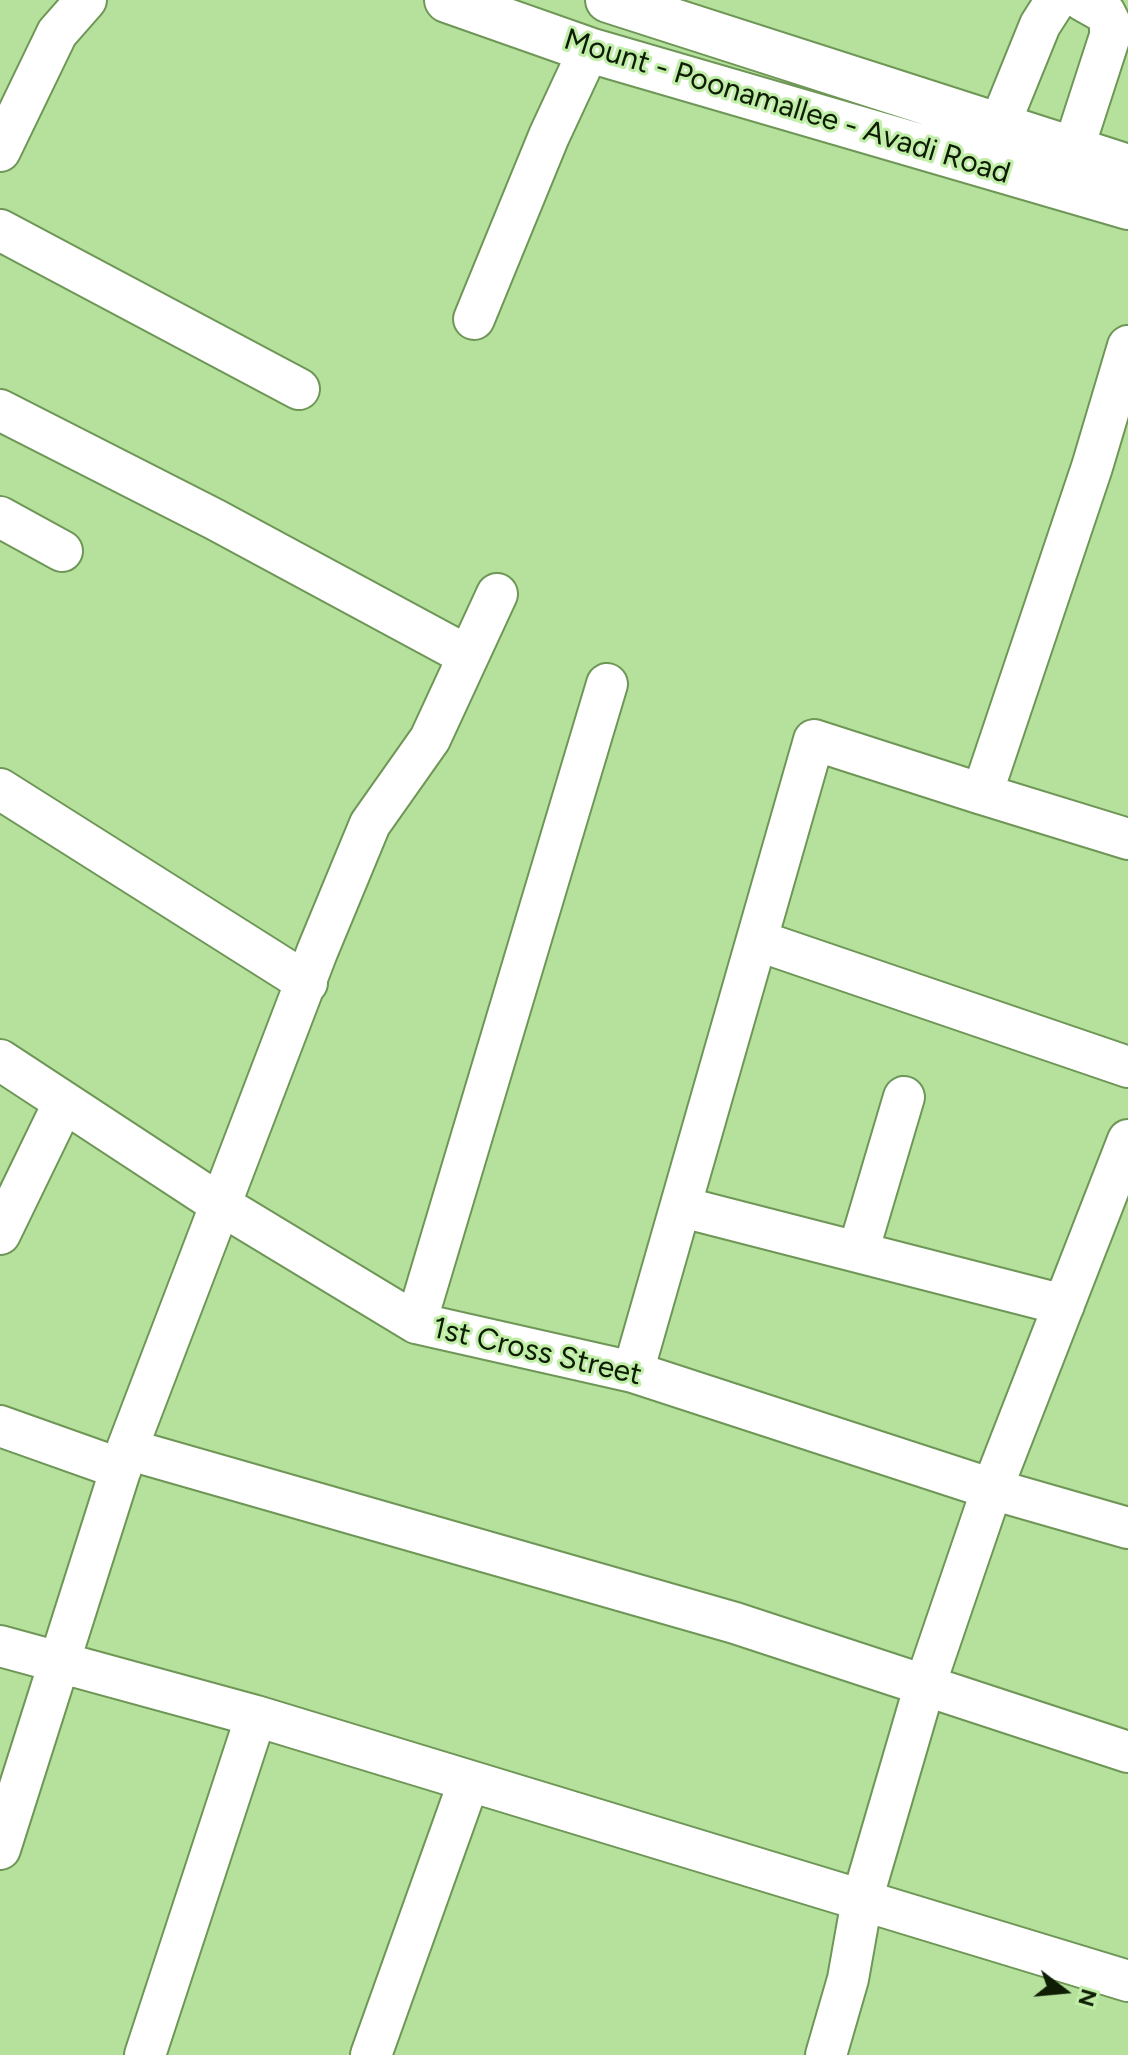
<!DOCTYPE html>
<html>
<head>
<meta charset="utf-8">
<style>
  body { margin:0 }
  #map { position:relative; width:1128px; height:2055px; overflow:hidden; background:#b5e19c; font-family:Figtree,sans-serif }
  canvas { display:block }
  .north { position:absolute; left:1024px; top:1951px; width:80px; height:80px; -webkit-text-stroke:6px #c1eea9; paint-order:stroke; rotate:106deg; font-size:22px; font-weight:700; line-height:32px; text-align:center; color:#0e1d04 }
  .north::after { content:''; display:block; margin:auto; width:28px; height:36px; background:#0e1d04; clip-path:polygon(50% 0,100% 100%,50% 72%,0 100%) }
</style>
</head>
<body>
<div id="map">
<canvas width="1128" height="2055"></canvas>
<div class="north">N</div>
</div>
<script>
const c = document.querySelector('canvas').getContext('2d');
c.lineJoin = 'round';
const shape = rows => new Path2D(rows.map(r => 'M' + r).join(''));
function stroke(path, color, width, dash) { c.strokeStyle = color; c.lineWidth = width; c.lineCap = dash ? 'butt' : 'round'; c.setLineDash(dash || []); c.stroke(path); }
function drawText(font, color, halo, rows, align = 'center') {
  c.font = font + ' Figtree,sans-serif'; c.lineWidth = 6; c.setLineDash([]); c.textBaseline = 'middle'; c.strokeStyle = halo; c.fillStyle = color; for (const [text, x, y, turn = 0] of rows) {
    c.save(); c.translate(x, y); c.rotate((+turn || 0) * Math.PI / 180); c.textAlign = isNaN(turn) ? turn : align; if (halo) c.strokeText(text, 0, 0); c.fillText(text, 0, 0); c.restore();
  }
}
const minor = shape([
  [999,126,1040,25,1056,0],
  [0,151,57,33,86,0],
  [1063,181,1110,36,1110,23,1105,13,1082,0],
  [0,230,299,389],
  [474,319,549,136,589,50],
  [1128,346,1092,467,982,794,1128,839],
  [0,410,216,520,468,656],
  [0,517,62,551],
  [0,789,307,983],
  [759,941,1128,1067],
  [0,1060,221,1205,416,1323,633,1372,992,1489,1128,1528],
  [682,1207,1064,1305],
  [0,1234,64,1102],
  [858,1252,904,1097],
  [416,1323,607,684],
  [633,1372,814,740,982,794],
  [0,1426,121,1469],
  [127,1449,735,1623,1128,1752],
  [0,1646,256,1716,1128,1981],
  [0,1849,127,1449,317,952,370,824,430,739,497,594],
  [145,2055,256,1716],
  [371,2055,469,1781],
  [826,2055,848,1979,862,1900,924,1688,992,1489,1128,1140]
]);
const major = shape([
  [447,0,589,50,1128,207],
  [608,0,1128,167]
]);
const streetNames = [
  ["Mount - Poonamallee - Avadi Road",787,107,17],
  ["1st Cross Street",537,1352,13]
];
stroke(minor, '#6e9656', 44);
stroke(major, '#6e9656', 48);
stroke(minor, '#fff', 40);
stroke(major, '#fff', 44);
drawText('30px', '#0e1d04', '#c1eea9', streetNames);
</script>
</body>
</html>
